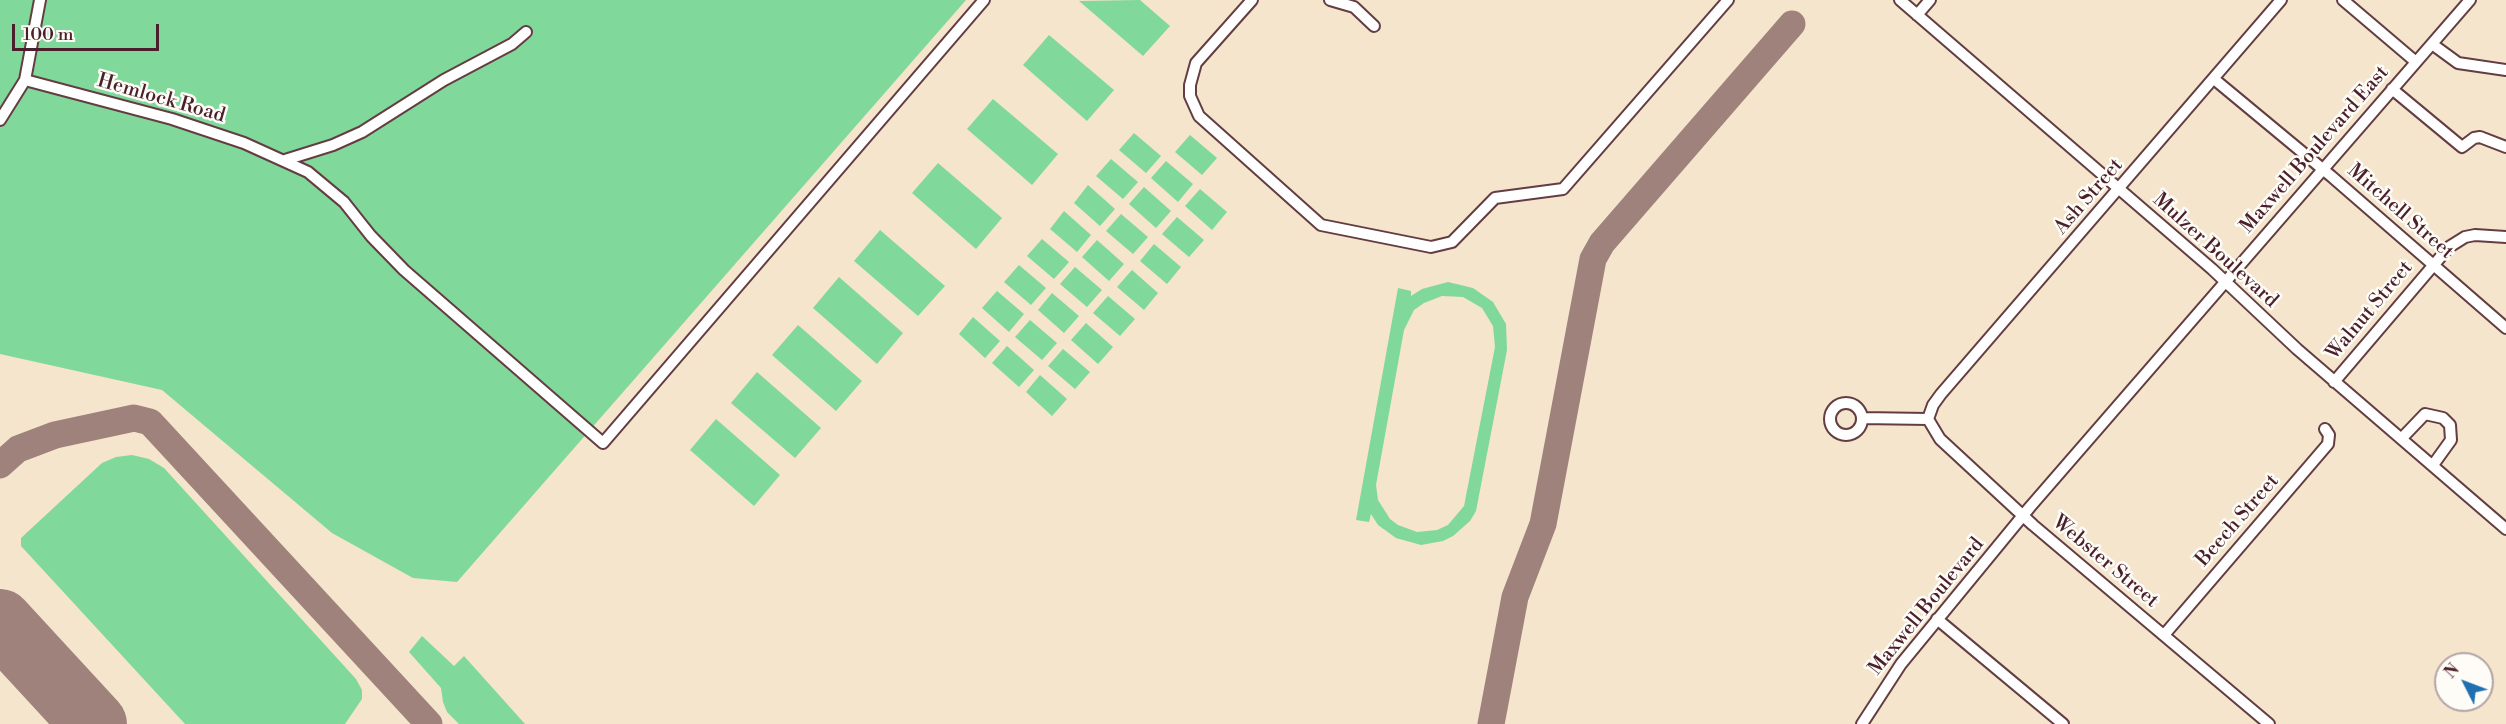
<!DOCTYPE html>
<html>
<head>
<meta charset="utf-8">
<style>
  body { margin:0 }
  #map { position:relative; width:2506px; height:724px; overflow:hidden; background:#f4e5cc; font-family:"Libre Bodoni",serif }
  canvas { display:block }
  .north { position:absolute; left:2434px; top:652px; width:60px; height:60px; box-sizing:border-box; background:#fdfcf7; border:2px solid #b5a4a5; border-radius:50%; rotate:312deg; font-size:16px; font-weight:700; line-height:24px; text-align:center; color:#4a1f2b }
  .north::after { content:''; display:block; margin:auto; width:21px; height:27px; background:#1f6fb2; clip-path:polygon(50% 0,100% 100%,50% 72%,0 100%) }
  .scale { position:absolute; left:12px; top:24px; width:147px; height:27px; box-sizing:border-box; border:3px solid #4a1f2b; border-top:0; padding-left:8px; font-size:18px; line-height:21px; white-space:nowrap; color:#4a1f2b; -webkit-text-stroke:4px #fdfcf7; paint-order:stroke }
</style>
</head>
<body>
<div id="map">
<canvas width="2506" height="724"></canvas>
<div class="north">N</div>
<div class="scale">100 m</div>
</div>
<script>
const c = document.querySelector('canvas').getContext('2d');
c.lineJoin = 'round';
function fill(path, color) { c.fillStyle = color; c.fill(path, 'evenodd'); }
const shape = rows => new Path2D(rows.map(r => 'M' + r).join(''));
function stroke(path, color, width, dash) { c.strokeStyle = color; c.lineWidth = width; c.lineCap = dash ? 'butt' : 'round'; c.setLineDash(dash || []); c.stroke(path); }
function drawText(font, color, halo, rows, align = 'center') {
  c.font = font + ' "Libre Bodoni",serif'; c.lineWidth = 5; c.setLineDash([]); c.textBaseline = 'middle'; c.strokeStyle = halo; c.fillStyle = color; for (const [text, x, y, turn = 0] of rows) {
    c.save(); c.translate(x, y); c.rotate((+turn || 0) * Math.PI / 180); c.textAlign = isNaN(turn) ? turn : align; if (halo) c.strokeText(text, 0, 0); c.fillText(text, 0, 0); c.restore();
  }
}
const green = shape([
  [0,0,966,0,457,582,413,578,332,533,162,390,0,354],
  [1140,0,1170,26,1143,56,1079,1],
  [1049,35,1114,90,1087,121,1023,65],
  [993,99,1058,154,1032,185,967,129],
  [1134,133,1161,156,1146,173,1119,150],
  [1190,135,1217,158,1202,175,1175,152],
  [1111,159,1138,182,1123,199,1096,176],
  [1166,161,1193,184,1178,202,1151,178],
  [938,163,1002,218,976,249,912,193],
  [1088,185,1115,209,1100,226,1074,203],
  [1144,187,1171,211,1156,228,1129,204],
  [1200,189,1227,212,1212,230,1185,206],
  [1064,211,1091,235,1077,252,1050,229],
  [1121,214,1148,237,1133,254,1106,231],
  [1177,217,1204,240,1189,257,1162,234],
  [880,230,945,286,918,316,854,261],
  [1042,239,1069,262,1054,279,1027,256],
  [1097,240,1124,264,1109,281,1082,257],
  [1154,244,1181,267,1167,284,1140,261],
  [1019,265,1046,288,1031,305,1004,282],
  [1075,267,1102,290,1087,307,1060,284],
  [1132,270,1158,293,1144,310,1117,287],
  [839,277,903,333,877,364,813,308],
  [1448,282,1473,288,1493,302,1506,324,1507,350,1476,511,1470,521,1453,536,1443,541,1421,545,1396,538,1378,525,1371,514,1369,522,1356,520,1398,288,1411,291,1411,296,1422,289],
  [1442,296,1463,297,1482,308,1493,326,1495,347,1464,506,1448,525,1437,530,1417,532,1398,525,1390,519,1378,500,1376,485,1404,330,1414,310,1424,303],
  [997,291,1024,314,1009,332,982,308],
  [1052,293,1079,316,1064,333,1038,310],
  [1108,296,1135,319,1120,336,1093,313],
  [973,317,1000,341,985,358,959,334],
  [1030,320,1057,343,1042,360,1015,337],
  [1086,323,1113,347,1098,364,1071,340],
  [798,325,862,381,836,411,772,355],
  [1007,346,1034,370,1019,387,992,363],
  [1063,349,1090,372,1075,389,1048,366],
  [757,372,821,428,795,458,731,403],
  [1040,375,1067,399,1052,416,1026,392],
  [716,419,780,475,754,506,690,450],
  [132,455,149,459,164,468,356,679,362,690,362,699,345,724,185,724,21,546,21,538,102,463,116,457],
  [422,636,454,666,464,656,525,724,459,724,447,712,443,702,441,688,409,652]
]);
const taxiway = shape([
  [0,465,18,449,55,435,134,418,150,422,429,724],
  [1491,724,1515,597,1543,524,1593,259,1602,243,1792,24]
]);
const runway = shape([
  [0,622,94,724]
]);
const minor = shape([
  [1252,0,1196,63,1190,85,1190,96,1199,116,1321,225,1431,247,1452,242,1495,198,1563,189,1728,0],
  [1330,0,1354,7,1374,26],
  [1900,0,2212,269,2297,349,2506,529],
  [2343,0,2416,62],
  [1917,15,1930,0],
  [2432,44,2458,63,2506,70],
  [2214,79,2331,176,2506,328],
  [25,80,172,119,244,143,308,172,344,202,371,236,404,270,603,443,984,0],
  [2392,89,2462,147,2474,138,2480,137,2506,147],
  [0,120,25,80,40,0],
  [285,160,333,145,362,132,444,80,512,44,526,32],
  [2334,382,2449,247,2465,237,2475,235,2506,237],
  '1830 419a16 16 0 1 1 32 0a16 16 0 1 1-32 0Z',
  [1862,418,1928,419],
  [1928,419,1933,405,1941,394,2281,0],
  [1928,419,1940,439,2033,525,2269,724],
  [2402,438,2425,414,2443,418,2450,425,2451,440,2433,465],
  [1937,619,2063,724],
  [2164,635,2328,444,2329,435,2325,429],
  [1862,724,1901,664,2030,507,2470,0]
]);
const streetNames = [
  ["Hemlock Road",161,99,16],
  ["Maxwell Boulevard East",2315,150,-49],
  ["Ash Street",2089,197,-49],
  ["Mitchell Street",2400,212,41],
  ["Mulzer Boulevard",2215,251,42],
  ["Walnut Street",2370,311,-50],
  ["Beech Street",2238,521,-49],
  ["Webster Street",2105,562,40],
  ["Maxwell Boulevard",1927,607,-51]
];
fill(green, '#81d89b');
stroke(taxiway, '#9f827c', 27);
stroke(runway, '#9f827c', 66);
stroke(minor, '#643d43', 14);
stroke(minor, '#fff', 10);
drawText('20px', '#4a1f2b', '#fdfcf7', streetNames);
</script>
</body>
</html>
